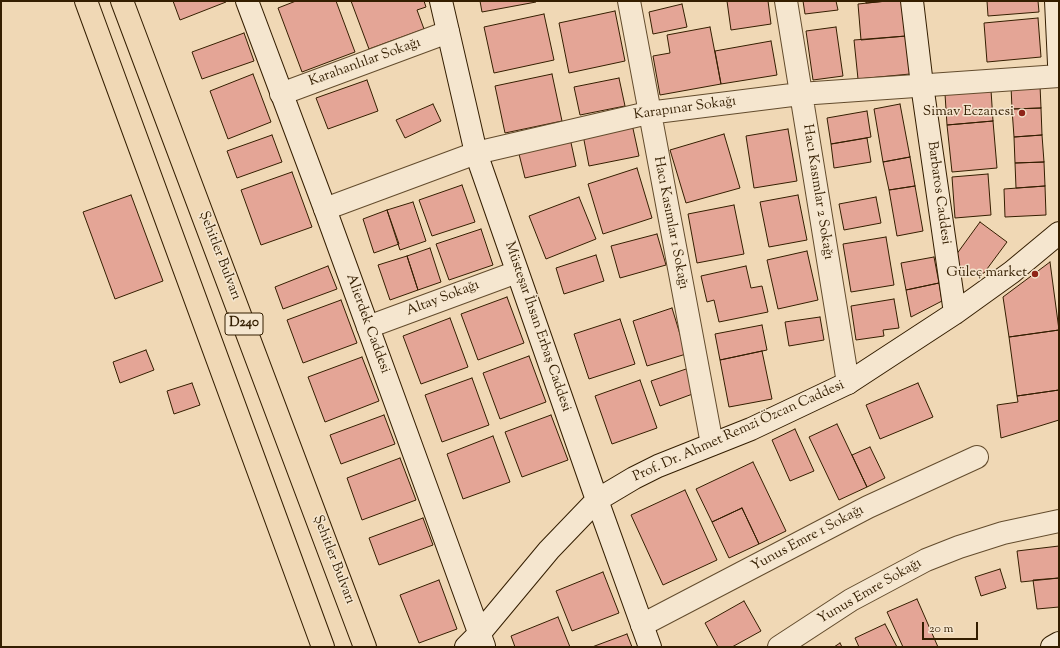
<!DOCTYPE html>
<html>
<head>
<meta charset="utf-8">
<style>
  body { margin:0 }
  #map { position:relative; width:1060px; height:648px; overflow:hidden; background:#f0d8b5; font-family:"Sorts Mill Goudy",serif }
  canvas { display:block }
  .frame { position:absolute; inset:0; border:2px solid #341e00; pointer-events:none }
  .scale { position:absolute; left:922px; top:622px; width:56px; height:18px; box-sizing:border-box; border:2px solid #341e00; border-top:0; padding-left:5px; font-size:12px; line-height:14px; white-space:nowrap; color:#341e00; -webkit-text-stroke:3px #f5e6cf; paint-order:stroke }
</style>
</head>
<body>
<div id="map">
<canvas width="1060" height="648"></canvas>
<div class="frame"></div>
<div class="scale">20 m</div>
</div>
<script>
const c = document.querySelector('canvas').getContext('2d');
c.lineJoin = 'round';
function fill(path, color) { c.fillStyle = color; c.fill(path, 'evenodd'); }
const shape = rows => new Path2D(rows.map(r => 'M' + r).join(''));
function stroke(path, color, width, dash) { c.strokeStyle = color; c.lineWidth = width; c.lineCap = dash ? 'butt' : 'round'; c.setLineDash(dash || []); c.stroke(path); }
function drawText(font, color, halo, rows, align = 'center') {
  c.font = font + ' "Sorts Mill Goudy",serif'; c.lineWidth = 3; c.setLineDash([]); c.textBaseline = 'middle'; c.strokeStyle = halo; c.fillStyle = color; for (const [text, x, y, turn = 0] of rows) {
    c.save(); c.translate(x, y); c.rotate((+turn || 0) * Math.PI / 180); c.textAlign = isNaN(turn) ? turn : align; if (halo) c.strokeText(text, 0, 0); c.fillText(text, 0, 0); c.restore();
  }
}
const building = shape([
  [173,1,226,1,226,2,180,20,173,1],
  [296,1,336,1,355,52,302,72,278,8,296,1],
  [351,1,424,1,426,7,417,10,424,29,369,49,351,1],
  [480,1,536,1,536,2,482,12,480,1],
  [727,1,768,1,771,24,731,30,727,1],
  [803,1,836,1,838,10,805,14,803,1],
  [866,1,887,1,866,3,866,1],
  [887,1,903,1,906,36,861,40,858,4,887,1],
  [987,1,1038,1,1039,12,988,16,987,1],
  [682,4,687,27,653,34,649,12,682,4],
  [615,11,625,61,569,73,559,23,615,11],
  [544,14,554,60,494,73,484,27,544,14],
  [1038,18,1041,57,987,62,984,23,1038,18],
  [710,27,721,84,660,95,653,56,670,53,667,35,710,27],
  [836,27,843,76,813,80,806,31,836,27],
  [244,33,254,61,202,79,192,52,244,33],
  [906,36,910,74,858,79,854,40,906,36],
  [771,41,777,75,721,84,715,51,771,41],
  [253,74,271,122,228,139,210,91,253,74],
  [552,74,562,121,505,133,495,86,552,74],
  [619,78,625,106,580,115,574,87,619,78],
  [367,80,378,111,328,129,316,98,367,80],
  [1040,85,1041,108,1012,109,1011,86,1040,85],
  [991,90,993,121,947,125,945,94,991,90],
  [433,104,441,121,405,138,396,120,433,104],
  [900,104,910,157,883,162,874,109,900,104],
  [1041,108,1042,135,1014,137,1012,109,1041,108],
  [867,111,871,137,831,144,827,118,867,111],
  [993,121,997,168,952,172,947,125,993,121],
  [632,124,639,156,589,166,583,135,632,124],
  [788,129,797,181,754,188,746,136,788,129],
  [724,134,740,188,686,203,670,150,724,134],
  [272,135,282,162,237,178,227,151,272,135],
  [1042,135,1044,162,1015,163,1014,137,1042,135],
  [570,138,576,166,525,178,518,150,570,138],
  [867,138,871,162,834,168,831,144,867,138],
  [910,157,915,186,889,190,883,162,910,157],
  [1044,162,1045,186,1016,188,1015,163,1044,162],
  [637,168,652,218,603,234,588,184,637,168],
  [292,172,312,227,261,245,241,190,292,172],
  [988,174,991,215,955,218,952,177,988,174],
  [462,185,475,222,432,236,419,200,462,185],
  [915,186,923,231,897,236,889,190,915,186],
  [1045,186,1046,215,1005,217,1004,189,1045,186],
  [131,195,163,281,115,299,83,212,131,195],
  [798,195,807,240,769,247,760,202,798,195],
  [579,197,596,239,546,259,529,216,579,197],
  [876,197,881,223,844,230,839,204,876,197],
  [413,202,426,241,400,250,387,210,413,202],
  [734,205,744,254,697,263,688,214,734,205],
  [387,210,399,244,374,253,363,219,387,210],
  [980,222,1007,242,984,273,971,276,959,267,956,255,980,222],
  [481,229,493,265,449,280,436,244,481,229],
  [657,234,666,265,620,278,611,246,657,234],
  [886,237,894,285,851,292,843,244,886,237],
  [430,248,441,282,418,290,407,256,430,248],
  [807,251,818,300,778,309,767,260,807,251],
  [596,255,604,281,564,294,556,268,596,255],
  [407,256,418,290,390,300,378,265,407,256],
  [934,257,939,283,906,290,901,263,934,257],
  [1050,262,1059,330,1009,337,1003,297,1050,262],
  [328,266,337,289,283,309,275,287,328,266],
  [746,266,751,288,762,286,768,312,719,322,714,300,707,302,701,276,746,266],
  [939,283,942,301,911,317,906,290,939,283],
  [507,297,524,343,478,360,461,314,507,297],
  [894,299,899,328,883,330,884,336,856,340,851,306,894,299],
  [341,300,357,343,303,363,287,320,341,300],
  [672,308,686,354,647,366,633,321,672,308],
  [820,317,824,340,789,346,785,322,820,317],
  [450,318,468,367,421,384,403,336,450,318],
  [620,319,635,364,589,379,574,334,620,319],
  [762,325,767,350,720,360,715,334,762,325],
  [1059,330,1059,390,1017,396,1009,337,1059,330],
  [146,350,154,370,120,383,113,362,146,350],
  [762,351,772,399,729,407,720,360,762,351],
  [529,356,546,402,500,419,483,373,529,356],
  [362,357,379,401,325,422,308,377,362,357],
  [689,368,698,392,660,406,651,381,689,368],
  [472,378,489,425,442,442,425,395,472,378],
  [640,380,657,428,612,444,595,396,640,380],
  [192,383,200,405,174,414,167,391,192,383],
  [918,383,933,417,880,439,866,405,918,383],
  [1059,390,1059,420,1001,438,997,405,1018,402,1017,396,1059,390],
  [384,415,395,444,341,464,330,435,384,415],
  [551,415,568,460,522,477,505,432,551,415],
  [837,424,867,487,839,500,809,437,837,424],
  [795,429,814,471,790,481,772,440,795,429],
  [493,436,510,482,463,499,447,454,493,436],
  [870,447,885,478,867,487,852,455,870,447],
  [400,458,416,500,362,520,347,478,400,458],
  [753,462,786,531,759,544,742,508,712,522,696,489,753,462],
  [685,490,717,560,663,585,631,515,685,490],
  [742,508,759,544,729,558,712,522,742,508],
  [423,518,433,545,379,565,369,538,423,518],
  [1059,546,1059,578,1021,582,1017,551,1059,546],
  [1000,569,1006,588,981,596,975,577,1000,569],
  [603,572,619,613,572,631,556,591,603,572],
  [1059,578,1059,607,1037,609,1033,580,1059,578],
  [439,580,457,629,419,643,400,595,439,580],
  [917,599,938,647,903,647,887,612,917,599],
  [744,601,761,631,732,647,718,647,705,623,744,601],
  [558,617,570,647,515,647,511,636,558,617],
  [885,624,897,647,859,647,855,638,885,624],
  [627,634,632,647,592,647,627,634],
  [840,643,842,647,834,647,840,643]
]);
const street = shape([
  [629,1,712,444],
  [786,1,848,383],
  [281,94,448,32],
  [325,209,476,153,648,113,800,94,1059,76],
  [368,327,517,272],
  [642,625,868,507,977,457],
  [779,647,851,600,926,560,959,547,1003,533,1059,521]
]);
const secondary = shape([
  [247,1,325,209,484,646],
  [441,1,476,153,597,500,650,647],
  [912,1,922,85,955,313],
  [1056,1,1059,64],
  [466,647,479,634,549,550,597,500,634,478,658,466,751,429,848,383,955,313,1012,272,1059,233],
  [1052,647,1059,643]
]);
const primary = shape([
  [86,1,323,647],
  [122,1,365,647]
]);
const markers = [
  [1022,113,4,"#8f2418"],
  [1035,274,4,"#8f2418"]
];
const shields = [
  [244,324,38]
];
const shieldNames = [
  ["D240",244,324]
];
const streetNames = [
  ["Karahanlılar Sokağı",365,63,-20],
  ["Karapınar Sokağı",685,109,-8],
  ["Hacı Kasımlar 2 Sokağı",817,192,81],
  ["Barbaros Caddesi",938,193,82],
  ["Hacı Kasımlar 1 Sokağı",670,223,79],
  ["Şehitler Bulvarı",219,256,69],
  ["Altay Sokağı",443,299,-21],
  ["Alierdek Caddesi",367,324,70],
  ["Müsteşar İhsan Erbaş Caddesi",537,327,71],
  ["Prof. Dr. Ahmet Remzi Özcan Caddesi",739,432,-24],
  ["Yunus Emre 1 Sokağı",808,539,-28],
  ["Şehitler Bulvarı",333,560,69],
  ["Yunus Emre Sokağı",870,592,-30]
];
const poiNames = [
  ["Simav Eczanesi",1014,113],
  ["Güleç market",1027,274]
];
fill(building, '#e4a596');
stroke(building, '#341e00', 1);
stroke(street, '#634c2d', 24);
stroke(secondary, '#341e00', 24);
stroke(primary, '#341e00', 24);
stroke(street, '#f5e6cf', 22);
stroke(secondary, '#f5e6cf', 22);
stroke(primary, '#f0d8b5', 22);
for (const [x, y, r, color] of markers) { const dot = new Path2D(); dot.arc(x, y, r, 0, 2 * Math.PI); c.fillStyle = color; c.fill(dot); stroke(dot, '#f5e6cf', 1.5); }
for (const [x, y, w] of shields) { const box = new Path2D(); box.roundRect(x - w / 2, y - 11, w, 22, 3); c.fillStyle = '#f5e6cf'; c.fill(box); stroke(box, '#341e00', 1); }
drawText('bold 13px', '#341e00', null, shieldNames);
drawText('14px', '#341e00', '#f5e6cf', streetNames);
drawText('14px', '#341e00', '#f5e6cf', poiNames, 'right');
</script>
</body>
</html>
